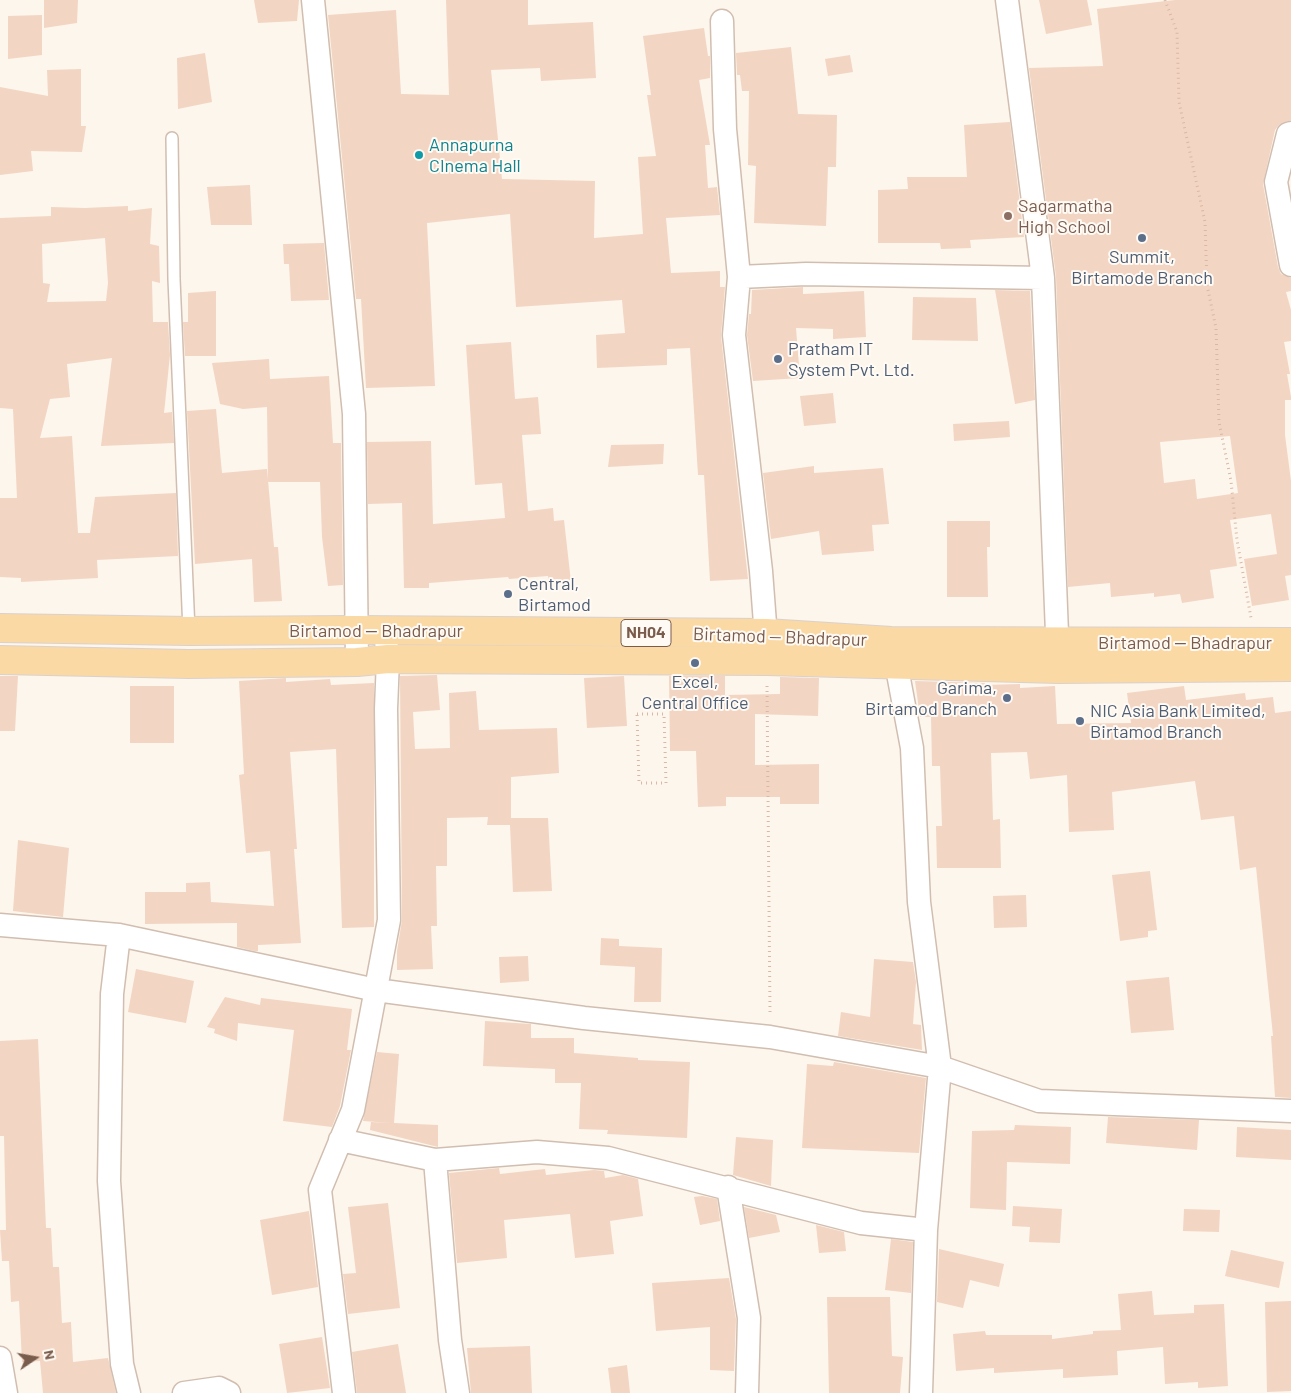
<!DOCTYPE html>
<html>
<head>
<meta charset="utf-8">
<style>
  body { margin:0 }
  #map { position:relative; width:1291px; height:1393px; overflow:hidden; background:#fdf6ec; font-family:Barlow,sans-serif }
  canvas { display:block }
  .north { position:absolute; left:10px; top:1333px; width:50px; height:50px; -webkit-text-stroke:4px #fffaf3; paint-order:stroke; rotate:78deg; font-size:14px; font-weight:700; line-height:20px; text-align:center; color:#7a5c4d }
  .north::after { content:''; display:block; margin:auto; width:18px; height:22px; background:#7a5c4d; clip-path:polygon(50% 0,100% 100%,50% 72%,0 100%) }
</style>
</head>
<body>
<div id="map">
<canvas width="1291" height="1393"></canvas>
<div class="north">N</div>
</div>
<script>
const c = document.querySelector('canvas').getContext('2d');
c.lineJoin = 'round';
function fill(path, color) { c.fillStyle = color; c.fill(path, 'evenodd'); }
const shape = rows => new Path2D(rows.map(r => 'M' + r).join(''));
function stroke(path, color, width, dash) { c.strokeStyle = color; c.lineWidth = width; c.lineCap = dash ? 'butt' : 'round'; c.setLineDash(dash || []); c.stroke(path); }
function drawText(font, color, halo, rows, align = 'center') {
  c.font = font + ' Barlow,sans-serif'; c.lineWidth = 4; c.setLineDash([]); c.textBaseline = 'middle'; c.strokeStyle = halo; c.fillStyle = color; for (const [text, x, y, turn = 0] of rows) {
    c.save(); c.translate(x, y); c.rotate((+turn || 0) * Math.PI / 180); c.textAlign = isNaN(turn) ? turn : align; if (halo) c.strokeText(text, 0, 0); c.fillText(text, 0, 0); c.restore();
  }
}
const building = shape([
  [44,0,78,0,77,23,44,28],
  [254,0,299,0,297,21,258,23],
  [446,0,528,0,528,25,593,22,596,78,541,81,540,68,491,70,502,179,595,181,594,238,643,234,638,157,656,156,647,95,651,95,643,36,704,28,708,56,710,56,710,78,699,80,710,145,705,145,708,188,717,187,720,215,666,218,671,273,720,271,720,287,725,287,721,336,748,579,710,581,704,475,698,475,690,348,667,349,667,365,597,368,596,335,625,333,622,300,516,307,510,214,427,223,435,386,366,388,361,299,356,299,328,15,396,10,401,94,449,95],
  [1039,0,1087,0,1092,25,1046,34],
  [1175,0,1291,0,1291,120,1279,125,1275,130,1263,184,1278,267,1281,274,1291,278,1291,291,1286,292,1291,310,1291,341,1284,342,1290,374,1287,374,1291,397,1291,400,1285,400,1285,435,1291,481,1291,575,1285,576,1289,600,1252,606,1244,559,1277,554,1271,514,1230,520,1237,566,1210,570,1214,598,1182,603,1180,594,1154,597,1154,593,1111,597,1110,583,1068,587,1056,277,1029,68,1103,66,1097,9],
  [1230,436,1238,493,1197,499,1195,479,1164,483,1160,442],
  [42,15,42,55,8,59,8,16],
  [791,47,798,114,837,115,836,167,828,167,826,226,754,223,756,166,748,165,749,91,742,91,740,75,737,75,736,53],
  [205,53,212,102,178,109,177,58],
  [850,55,853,72,828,76,825,59],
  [81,69,81,126,86,126,82,152,31,151,33,171,0,175,0,87,48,96,47,70],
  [1010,122,1024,237,970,240,971,248,941,249,940,243,878,243,878,190,908,189,907,177,967,177,964,125],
  [250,185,252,225,211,225,207,187],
  [128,206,128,211,152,208,150,244,159,246,160,283,152,281,153,322,168,322,170,355,164,413,172,412,174,443,101,446,112,358,67,364,70,397,50,399,40,438,72,436,78,533,90,533,95,497,176,493,178,556,97,560,98,578,21,582,21,578,0,577,0,498,17,498,13,409,0,408,0,218,51,216,51,207,85,208],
  [105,238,108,283,106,301,47,302,50,284,43,283,42,244],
  [324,243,329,300,291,301,289,264,284,264,283,244],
  [803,287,803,294,864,291,866,337,833,339,833,329,796,328,800,378,753,381,747,335,749,314,751,314,752,290],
  [995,290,1030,291,1035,400,1015,404],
  [216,291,216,356,185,356,183,322,188,322,188,293],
  [913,297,976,298,978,341,912,340],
  [511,342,515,399,538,397,541,434,522,435,528,511,553,508,554,521,564,520,571,582,549,584,548,576,509,579,508,577,429,583,429,588,404,588,402,503,368,504,367,442,431,441,433,524,505,518,502,483,475,485,466,345],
  [269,359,270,379,329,376,333,443,341,443,343,585,328,586,322,537,320,482,268,482,267,407,243,409,220,404,212,363],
  [833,393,836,423,804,426,800,396],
  [216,409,222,473,267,469,274,547,278,547,282,601,254,602,252,559,195,564,187,411],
  [1009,421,1010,437,954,441,953,424],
  [664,444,663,464,608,467,611,445],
  [814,466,814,473,883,468,889,524,872,525,874,551,822,555,819,531,771,539,763,473],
  [947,521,990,521,990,547,987,547,988,597,947,597],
  [437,675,440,710,413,712,415,749,450,748,449,693,476,691,479,730,557,728,559,773,511,777,511,818,548,818,552,891,513,892,510,825,487,825,488,817,447,818,447,866,436,866,437,926,431,926,433,969,397,970,397,951,402,920,400,676],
  [0,676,18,676,15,731,0,731],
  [624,676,627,726,587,728,584,678],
  [669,676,725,676,725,695,780,694,780,677,819,678,818,716,755,714,755,765,819,764,819,804,780,804,780,797,726,797,726,806,698,807,696,751,670,751],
  [286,678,286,682,330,679,331,685,374,683,374,927,342,928,336,749,290,752,297,849,294,849,301,943,258,945,258,951,254,951,237,947,237,923,145,924,145,892,186,892,186,883,210,882,211,902,274,906,270,851,246,853,239,775,244,774,239,681],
  [915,681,985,683,985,685,1020,684,1020,688,1055,686,1057,724,1131,723,1127,693,1184,686,1186,700,1245,693,1246,700,1273,697,1275,713,1291,711,1291,1098,1275,1097,1271,1036,1273,1036,1256,867,1240,870,1234,816,1201,820,1195,781,1112,792,1114,830,1069,832,1067,775,1030,779,1027,752,991,753,993,820,1000,819,1001,868,937,868,936,826,942,826,940,766,932,766,931,717,920,717],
  [130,686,174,686,174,743,130,743],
  [18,840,69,848,63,917,13,911],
  [1150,871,1157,930,1148,931,1148,937,1120,941,1112,875],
  [1026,895,1027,927,994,928,993,896],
  [601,938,619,939,619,946,662,948,661,1002,634,1002,635,967,600,965],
  [528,956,529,981,500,983,499,957],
  [874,959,913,962,916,982,913,1024,921,1025,922,1050,838,1036,841,1012,870,1017],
  [136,969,194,981,186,1023,128,1012],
  [1169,977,1174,1030,1131,1033,1126,981],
  [225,997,260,1005,261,998,352,1009,347,1050,351,1050,340,1106,332,1127,283,1121,294,1030,238,1023,237,1041,214,1033,215,1029,207,1027],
  [485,1021,531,1024,531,1038,574,1038,574,1053,638,1058,638,1060,690,1062,687,1138,607,1134,608,1130,579,1129,581,1083,555,1083,555,1069,483,1066],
  [38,1039,46,1228,51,1228,53,1267,59,1267,62,1323,71,1322,73,1362,108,1358,116,1393,43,1393,40,1361,22,1362,19,1301,11,1302,9,1261,2,1261,0,1230,6,1230,4,1136,0,1136,0,1041],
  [377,1052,399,1054,394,1123,438,1125,438,1147,370,1130,371,1122,391,1123,363,1121],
  [834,1062,926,1078,919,1153,802,1148,807,1064,833,1066],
  [1108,1117,1199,1120,1197,1150,1106,1143],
  [1015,1125,1071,1127,1070,1164,1007,1162,1006,1210,970,1208,972,1131,1014,1130],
  [1237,1127,1291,1130,1291,1160,1236,1157],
  [736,1137,773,1140,771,1186,733,1175],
  [499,1168,500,1174,545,1169,546,1175,594,1170,604,1171,605,1178,623,1175,638,1179,643,1216,610,1221,614,1254,575,1258,570,1214,504,1220,507,1258,457,1263,449,1173],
  [702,1196,717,1199,720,1221,700,1225,694,1197],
  [388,1203,400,1308,348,1314,343,1274,356,1273,348,1207],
  [1013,1206,1062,1209,1060,1243,1029,1242,1030,1227,1012,1226],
  [744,1207,776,1215,780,1232,749,1238],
  [1184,1209,1220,1210,1219,1232,1183,1231],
  [309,1211,318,1287,272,1295,260,1220],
  [816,1225,844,1232,846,1251,819,1253],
  [891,1239,913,1242,911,1293,885,1290],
  [939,1249,1004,1264,999,1287,970,1280,963,1308,937,1302],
  [1231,1250,1284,1262,1279,1288,1225,1276],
  [729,1278,736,1319,734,1371,710,1370,710,1327,656,1331,652,1283],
  [1152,1291,1154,1315,1194,1313,1194,1305,1224,1304,1228,1386,1198,1388,1198,1382,1165,1384,1163,1347,1117,1351,1118,1375,1063,1378,1063,1369,994,1373,994,1368,956,1371,953,1334,985,1331,986,1335,1052,1335,1052,1339,1093,1334,1093,1331,1121,1330,1118,1294],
  [827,1297,890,1297,892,1356,903,1357,900,1393,829,1393],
  [1291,1301,1291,1391,1267,1392,1265,1302],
  [322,1337,330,1388,287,1393,279,1344],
  [398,1344,406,1393,357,1393,352,1352],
  [530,1346,532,1393,471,1393,467,1348],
  [627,1365,630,1393,611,1393,608,1368]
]);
const path = shape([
  [1165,0,1177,32,1179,102,1205,222,1207,285,1216,328,1219,422,1231,481,1237,540,1251,618],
  [767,686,770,1014],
  [637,714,664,714,666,783,639,783,637,714]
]);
const lane = shape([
  [172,138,174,279,189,631]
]);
const street = shape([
  [313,0,354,414,357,662],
  [1007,0,1043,278,1058,659],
  [722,21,725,129,739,277,734,335,761,571,767,650],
  [1291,133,1288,134,1276,182,1291,265],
  [739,277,806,274,1043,278],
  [896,663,912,748,919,902,940,1067,926,1230,921,1393],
  [0,925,119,935,376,990,584,1018,770,1037,940,1067,1039,1101,1291,1111],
  [119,935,112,994,109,1181,122,1364,129,1393],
  [340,1140,435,1160,450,1340,458,1393],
  [435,1160,537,1152,608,1158,861,1223,926,1230],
  [728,1187,749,1318,747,1393],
  [0,1358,6,1393],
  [184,1393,219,1388,229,1393],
  [344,1393,320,1190,353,1110,389,920,386,709,388,659,385,630]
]);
const primary = shape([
  [0,628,189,631,356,630,766,633,891,641,1291,642],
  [0,660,188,664,357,662,388,659,767,661,1058,669,1291,667]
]);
const markers = [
  [419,155,5,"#0f9aa8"],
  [1008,216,5,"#8d6e63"],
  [1142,238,5,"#5c6f8a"],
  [778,359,5,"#5c6f8a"],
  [508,594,5,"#5c6f8a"],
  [695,663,5,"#5c6f8a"],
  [1007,698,5,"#5c6f8a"],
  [1080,721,5,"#5c6f8a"]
];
const shields = [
  [646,633,50]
];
const shieldNames = [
  ["NH04",646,633]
];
const cultureNames = [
  ["Annapurna",429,145],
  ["CInema Hall",429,166]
];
const educationNames = [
  ["Sagarmatha",1018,206],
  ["High School",1018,227]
];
const serviceNames = [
  ["Summit,",1142,257,"center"],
  ["Birtamode Branch",1142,278,"center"],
  ["Pratham IT",788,349],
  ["System Pvt. Ltd.",788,370],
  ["Central,",518,584],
  ["Birtamod",518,605],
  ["Excel,",695,682,"center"],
  ["Central Office",695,703,"center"],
  ["Garima,",997,688,"right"],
  ["Birtamod Branch",997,709,"right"],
  ["NIC Asia Bank Limited,",1090,711],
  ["Birtamod Branch",1090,732]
];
const streetNames = [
  ["Birtamod — Bhadrapur",376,631],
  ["Birtamod — Bhadrapur",780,637,2],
  ["Birtamod — Bhadrapur",1185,643]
];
fill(building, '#f3d5c3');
stroke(lane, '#d1beb0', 14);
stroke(street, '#d1beb0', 25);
stroke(primary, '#dad1cd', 30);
stroke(path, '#d9b8a5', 3, [1, 4]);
stroke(lane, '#fff', 11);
stroke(street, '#fff', 22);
stroke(primary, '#fbd9a5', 28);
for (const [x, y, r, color] of markers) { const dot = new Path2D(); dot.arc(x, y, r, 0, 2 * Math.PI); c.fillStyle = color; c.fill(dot); stroke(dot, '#fffaf3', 2); }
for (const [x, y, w] of shields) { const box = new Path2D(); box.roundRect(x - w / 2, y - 13.5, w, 27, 4); c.fillStyle = '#fffaf3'; c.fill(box); stroke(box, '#7a5c4d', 1); }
drawText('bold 16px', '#7a5c4d', null, shieldNames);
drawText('18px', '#0d838f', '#fffaf3', cultureNames, 'left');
drawText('18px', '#785e54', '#fffaf3', educationNames, 'left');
drawText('18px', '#4e5e75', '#fffaf3', serviceNames, 'left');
drawText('18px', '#7a5c4d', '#fffaf3', streetNames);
</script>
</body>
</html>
